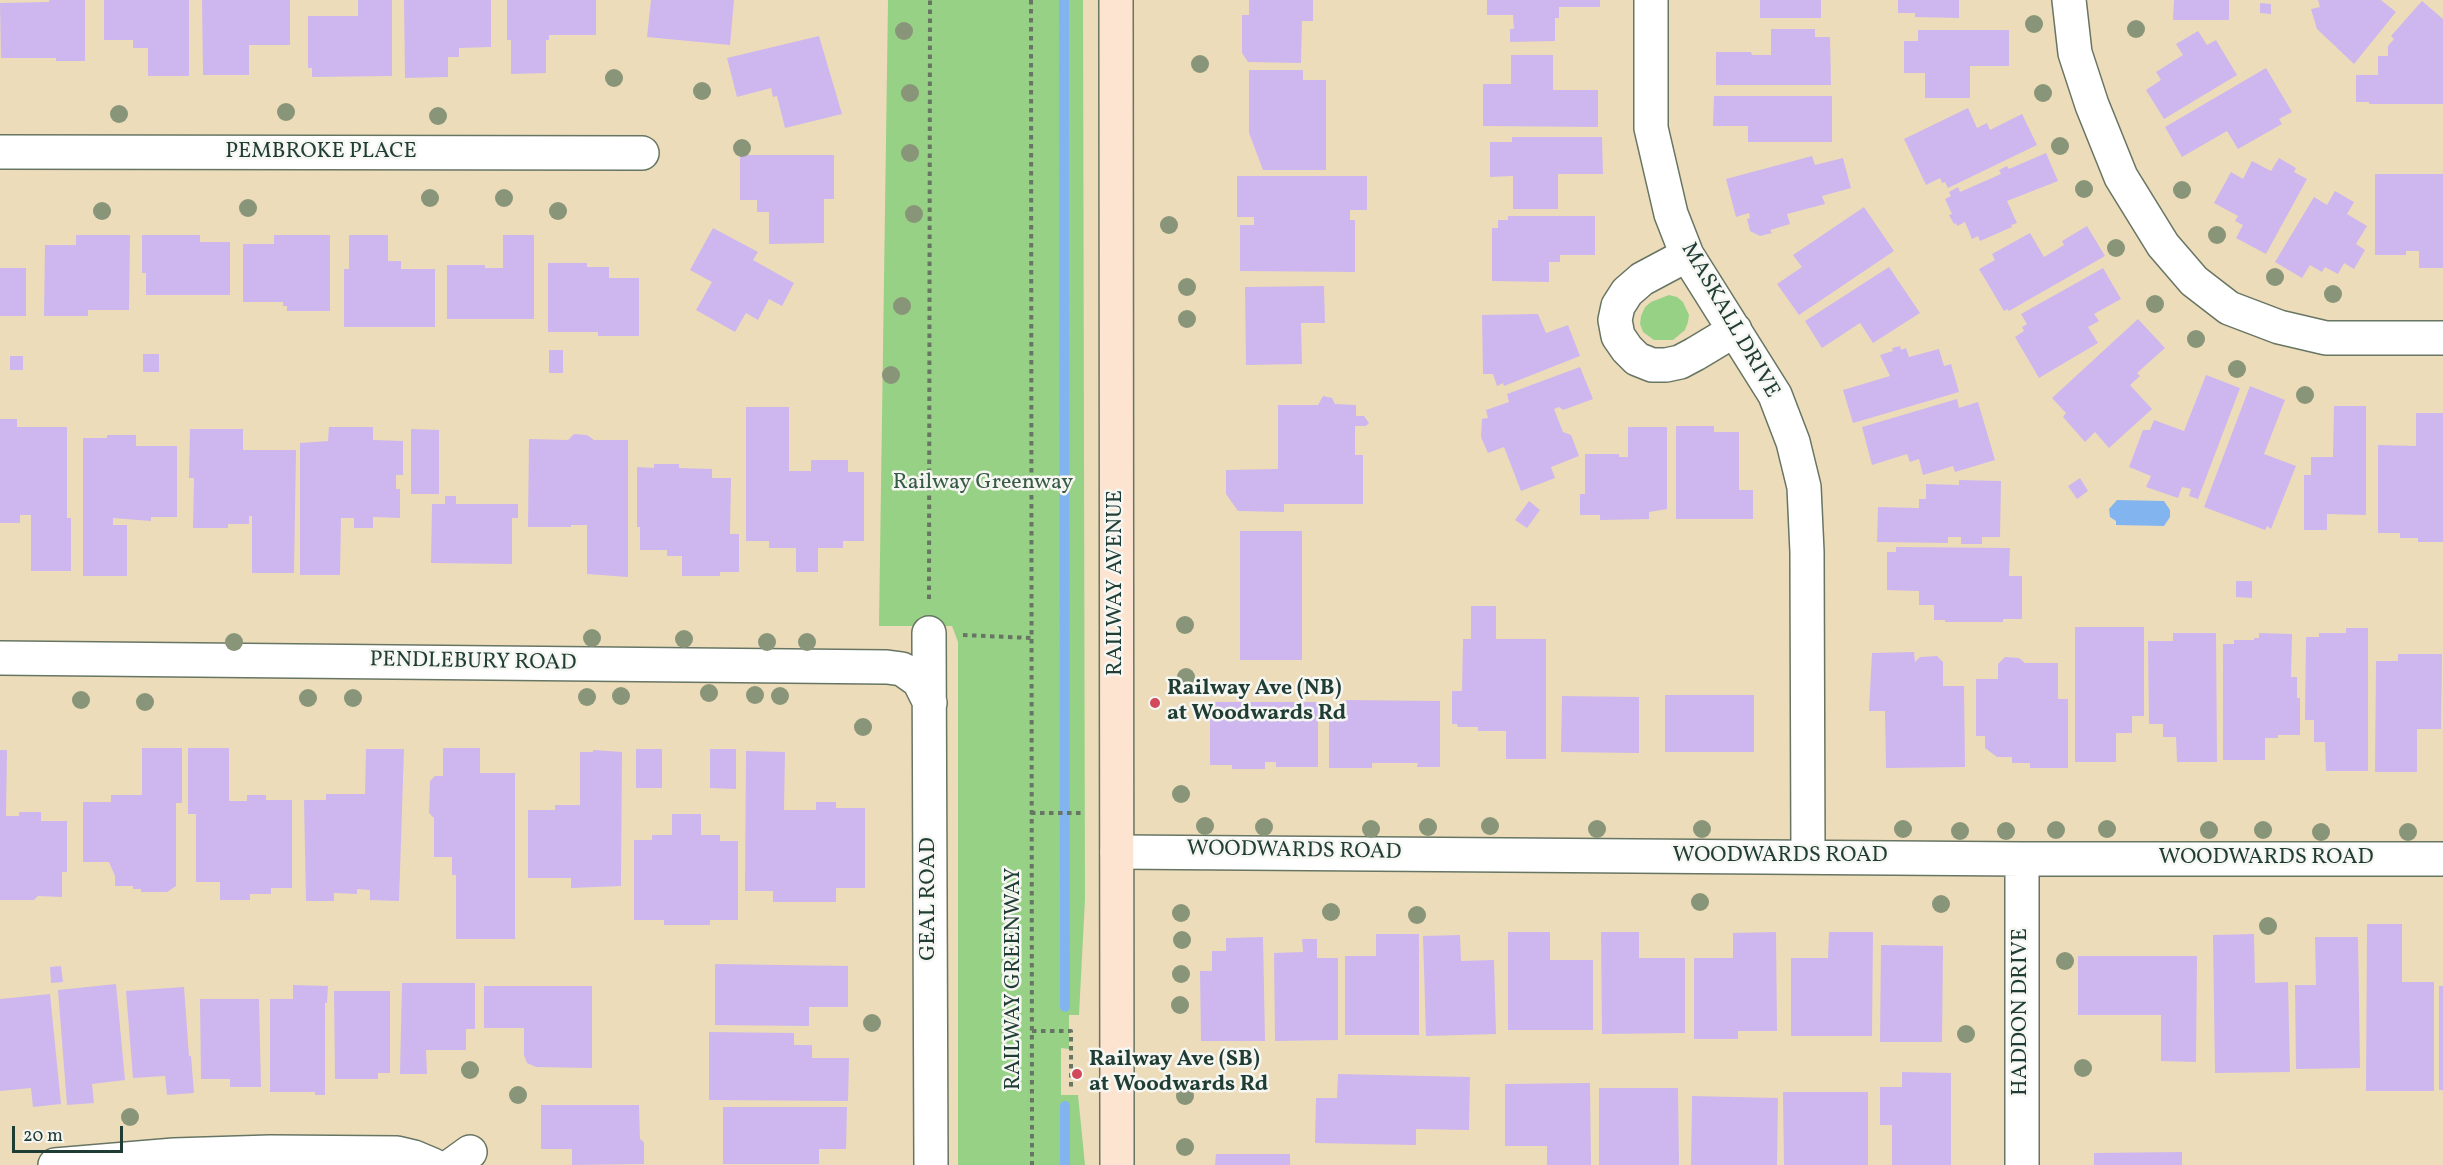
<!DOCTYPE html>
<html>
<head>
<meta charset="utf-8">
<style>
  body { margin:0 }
  #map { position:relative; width:2443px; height:1165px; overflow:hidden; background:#eddcba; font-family:Vollkorn,serif }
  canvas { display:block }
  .scale { position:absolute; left:12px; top:1126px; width:111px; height:27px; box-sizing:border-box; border:3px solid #1f3d34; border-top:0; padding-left:8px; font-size:18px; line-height:21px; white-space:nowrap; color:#1f3d34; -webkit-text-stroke:4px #f6f6f2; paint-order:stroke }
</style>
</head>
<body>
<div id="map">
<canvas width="2443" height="1165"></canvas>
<div class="scale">20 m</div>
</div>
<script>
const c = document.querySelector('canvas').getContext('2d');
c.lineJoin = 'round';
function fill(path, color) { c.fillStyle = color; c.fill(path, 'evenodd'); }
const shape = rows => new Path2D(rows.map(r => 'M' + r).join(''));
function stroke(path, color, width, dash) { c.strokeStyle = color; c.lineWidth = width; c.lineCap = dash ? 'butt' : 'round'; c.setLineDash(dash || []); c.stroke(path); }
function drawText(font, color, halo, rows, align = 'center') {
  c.font = font + ' Vollkorn,serif'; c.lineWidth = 5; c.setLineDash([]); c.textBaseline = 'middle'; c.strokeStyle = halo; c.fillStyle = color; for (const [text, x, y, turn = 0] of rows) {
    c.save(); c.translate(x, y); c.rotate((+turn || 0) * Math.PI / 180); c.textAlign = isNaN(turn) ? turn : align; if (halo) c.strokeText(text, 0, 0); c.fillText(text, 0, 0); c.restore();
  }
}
const green = shape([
  [888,0,1083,0,1085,899,1079,1015,1069,1015,1069,1049,1061,1048,1061,1095,1078,1095,1085,1165,958,1165,958,642,952,626,879,626],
  [1669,295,1677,297,1683,302,1689,315,1688,322,1685,330,1673,340,1654,340,1643,332,1640,324,1641,316,1645,307,1651,302]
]);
const water = shape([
  [2117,500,2164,501,2170,510,2170,517,2164,526,2116,525,2116,521,2110,517,2109,509]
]);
const stream = shape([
  [1064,0,1065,1007],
  [1065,1106,1065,1165]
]);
const building = shape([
  [49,0,85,0,85,61,56,61,56,58,1,58,0,3,49,2],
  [104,0,189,0,189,76,148,76,148,48,133,48,133,40,104,40],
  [202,0,290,0,290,45,249,45,249,75,203,75],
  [358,0,392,0,392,76,312,77,312,68,308,68,308,16,358,16],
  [404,0,491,0,491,47,459,48,459,57,448,57,448,77,405,78],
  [507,0,596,0,596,35,549,35,549,40,546,40,546,73,511,74,511,40,507,40],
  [651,0,734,0,730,45,647,37],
  [1249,0,1313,0,1313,21,1302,21,1301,63,1248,62,1242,53,1242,15,1249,15],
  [1487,0,1600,0,1600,7,1559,7,1559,18,1555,18,1555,41,1510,42,1510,29,1514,29,1513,15,1487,15],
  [1760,0,1821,0,1821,18,1760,18],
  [1898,0,1959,0,1959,18,1915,17,1915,13,1898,13],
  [2174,0,2229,0,2229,20,2173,20],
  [2318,0,2381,0,2396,12,2354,64,2317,29,2311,9,2320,7],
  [2422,1,2443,19,2443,104,2369,104,2369,102,2356,102,2356,75,2378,75,2378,56,2388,56,2388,46,2394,39,2391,36],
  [2260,3,2271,4,2271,14,2260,13],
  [1771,29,1815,29,1815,37,1830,37,1831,85,1716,85,1716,52,1751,52,1752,55,1771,55],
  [1918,30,2009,30,2009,66,1970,66,1970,98,1925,98,1925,73,1904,73,1904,41,1918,41],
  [2198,31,2207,45,2216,40,2237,75,2164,119,2146,90,2161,80,2156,72,2183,55,2176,44],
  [819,36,842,114,785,128,777,96,773,97,771,88,737,97,727,58],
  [1511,55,1553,55,1553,90,1598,90,1598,127,1483,126,1483,84,1511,84],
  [2266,68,2292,112,2279,119,2282,124,2238,149,2227,131,2182,157,2165,127],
  [1249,70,1303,70,1303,80,1326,80,1326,170,1263,170,1249,133],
  [1714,96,1832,96,1832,142,1748,142,1748,126,1713,126],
  [1968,108,1977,128,1987,123,1990,130,2022,114,2037,145,1948,188,1945,182,1942,183,1940,178,1926,185,1904,139],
  [1512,137,1602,137,1603,174,1558,174,1558,209,1513,209,1513,176,1490,177,1490,142,1512,142],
  [2046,153,2058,181,2007,201,2017,223,2011,225,2012,227,1980,241,1978,236,1972,239,1965,222,1957,226,1956,223,1954,224,1949,215,1952,214,1945,199,1951,196,1949,192,1958,187,1960,192,2001,174,1999,170,2007,166,2009,169],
  [740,155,834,155,834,199,824,199,824,243,769,244,769,212,757,212,757,200,740,200],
  [1812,156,1815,165,1843,158,1851,188,1822,196,1825,204,1787,214,1790,224,1770,230,1772,233,1760,236,1750,231,1747,219,1750,218,1749,213,1736,217,1726,179],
  [2279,158,2296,168,2294,172,2307,179,2266,254,2236,238,2243,225,2235,221,2238,216,2214,203,2231,172,2243,179,2252,161,2271,171],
  [2375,174,2443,174,2443,268,2419,268,2419,251,2406,251,2406,255,2375,255],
  [1237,176,1367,176,1367,210,1350,210,1350,220,1355,220,1355,272,1240,271,1240,225,1254,225,1254,217,1237,217],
  [2335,191,2354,202,2347,214,2367,226,2356,244,2365,250,2354,269,2344,263,2338,274,2325,267,2322,272,2310,265,2302,278,2275,262,2314,197,2327,205],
  [1864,207,1894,251,1799,315,1777,284,1802,267,1793,255],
  [1508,216,1595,216,1595,255,1560,255,1560,262,1549,262,1549,282,1492,281,1492,228,1498,228,1498,220,1508,220],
  [2087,226,2105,256,2009,311,2007,309,2004,311,1979,269,1995,260,1992,254,2030,233,2044,257,2064,245,2062,241],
  [713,228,758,252,753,260,794,283,782,306,769,299,758,320,746,313,735,332,696,310,712,282,690,270],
  [76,235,130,235,129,310,88,310,88,316,44,316,45,245,76,245],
  [142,235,200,235,200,242,230,242,230,295,146,295,146,273,142,273],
  [274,235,330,235,330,311,287,311,287,306,283,306,283,302,243,302,243,244,274,244],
  [349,235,388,235,388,261,401,261,401,269,435,269,435,327,344,327,344,269,349,269],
  [503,235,534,235,534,319,447,319,447,265,485,265,485,268,503,268],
  [548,263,587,263,587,267,609,267,609,278,639,278,639,336,598,336,598,332,548,332],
  [1889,267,1920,313,1873,343,1860,323,1822,348,1805,321],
  [0,268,26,268,26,316,0,316],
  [2103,268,2121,299,2094,314,2099,321,2088,327,2098,343,2039,378,2015,337,2024,331,2022,327,2027,324,2021,314],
  [1324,286,1325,323,1301,323,1302,364,1246,365,1245,287],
  [1538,314,1546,333,1568,325,1580,356,1504,386,1503,383,1497,386,1493,374,1483,374,1482,315],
  [2138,319,2165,348,2137,373,2140,376,2130,385,2152,409,2109,448,2095,432,2085,442,2063,417,2066,413,2052,398],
  [1900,346,1901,350,1906,348,1909,357,1939,349,1944,366,1951,364,1959,392,1853,423,1843,390,1890,376,1880,355,1893,351,1892,348],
  [549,350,563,350,563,373,549,373],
  [143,354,159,354,159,372,143,372],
  [10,356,23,356,23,370,10,370],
  [1580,367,1593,399,1563,410,1559,407,1554,409,1563,432,1571,435,1579,456,1551,467,1555,478,1521,491,1504,447,1488,453,1481,437,1482,419,1488,418,1486,410,1509,402,1507,394],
  [2206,375,2240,388,2198,499,2189,496,2191,489,2182,487,2178,498,2146,487,2151,476,2129,467,2143,430,2150,430,2154,420,2184,431],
  [2250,386,2285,400,2264,454,2296,466,2271,529,2267,526,2265,530,2204,507],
  [1323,396,1332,398,1335,404,1356,405,1356,416,1364,416,1369,423,1366,426,1355,426,1355,455,1363,455,1363,504,1284,504,1284,512,1238,511,1226,494,1226,470,1278,469,1278,405,1318,405],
  [1957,399,1959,408,1978,402,1995,460,1955,472,1953,466,1923,475,1919,459,1910,462,1907,454,1872,465,1862,427],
  [2334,406,2366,406,2366,515,2327,514,2327,530,2304,530,2304,475,2311,475,2311,457,2333,457],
  [746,407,789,407,789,471,811,471,811,460,848,460,848,472,864,472,864,541,843,541,843,548,818,548,818,572,796,572,796,548,769,548,769,541,746,541],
  [2416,413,2443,413,2443,542,2418,542,2418,538,2400,538,2400,533,2378,533,2378,445,2416,446],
  [0,419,17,419,17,427,67,427,67,518,71,518,71,571,31,571,31,515,20,515,20,523,0,523],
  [1676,426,1714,426,1714,432,1739,432,1739,490,1753,490,1753,519,1676,519],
  [329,427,373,427,373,440,403,441,403,475,396,475,396,489,400,489,400,518,373,517,373,528,354,528,354,518,341,518,340,575,300,575,300,443,328,441],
  [1628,427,1667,427,1667,509,1649,512,1649,519,1600,520,1600,515,1580,515,1580,494,1585,494,1585,454,1619,454,1619,457,1628,457],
  [190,429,243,429,243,450,296,450,294,573,252,573,252,516,249,516,249,524,228,524,228,528,193,528,194,478,189,478],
  [411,429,439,430,439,494,411,494],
  [574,434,587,435,594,440,628,440,628,577,587,574,587,525,571,525,571,527,528,527,529,439,568,440],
  [107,435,136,435,136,446,177,446,177,517,151,517,151,521,113,518,113,525,127,525,127,576,83,576,83,438,107,438],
  [654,464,679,464,679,468,712,469,712,478,731,478,730,534,739,534,739,572,720,572,720,576,682,576,682,556,667,556,667,550,640,550,640,527,637,527,637,467,654,468],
  [2080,478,2088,491,2077,499,2068,486],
  [1959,480,2001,481,2000,537,1982,537,1982,544,1961,544,1961,537,1948,537,1948,543,1877,542,1878,507,1919,508,1919,499,1926,499,1926,484,1959,485],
  [445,496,456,496,456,504,518,504,518,518,512,518,512,564,431,563,432,504,445,504],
  [1529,501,1540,510,1527,528,1515,520],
  [1240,531,1302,531,1302,660,1240,660],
  [1896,547,2010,548,2009,576,2022,576,2022,619,2003,619,2003,622,1945,622,1945,620,1934,620,1934,605,1919,605,1919,591,1887,590,1887,552,1896,552],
  [2236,581,2252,581,2252,598,2236,597],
  [1471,606,1496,606,1496,639,1546,639,1546,759,1506,759,1506,731,1478,731,1478,727,1458,727,1457,724,1452,724,1452,691,1462,691,1463,639,1471,639],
  [2075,627,2144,627,2144,716,2132,716,2132,733,2116,733,2116,762,2075,762],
  [2346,628,2368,628,2368,771,2326,771,2325,742,2314,742,2314,720,2305,720,2306,637,2319,637,2319,633,2346,633],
  [2173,633,2216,633,2217,762,2177,762,2176,737,2163,737,2163,724,2149,724,2148,641,2173,641],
  [2259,633,2292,634,2291,677,2297,677,2297,698,2300,698,2300,735,2278,735,2278,738,2265,738,2265,760,2223,760,2223,644,2234,644,2234,640,2254,640,2254,638,2259,638],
  [1914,652,1915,662,1920,657,1937,656,1943,662,1943,686,1964,686,1965,767,1886,768,1885,711,1869,711,1872,653],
  [2398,654,2442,654,2441,729,2417,729,2417,772,2375,772,2376,661,2398,661],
  [2005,657,2019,658,2025,663,2058,663,2058,699,2068,699,2068,768,2030,768,2030,763,2012,763,2012,757,1997,757,1985,748,1985,736,1976,736,1976,679,1998,679,1998,664],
  [1665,695,1754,695,1754,752,1665,752],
  [1562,696,1639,697,1639,753,1561,752],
  [1346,700,1440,701,1440,767,1417,767,1418,763,1372,763,1372,768,1329,768,1329,716,1346,716],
  [1210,702,1318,702,1318,767,1276,767,1276,762,1265,762,1265,769,1232,769,1232,765,1210,765],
  [142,748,182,748,182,803,176,803,176,886,167,892,141,892,141,889,133,889,133,886,115,886,115,876,109,862,83,862,83,802,111,802,111,795,142,795],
  [188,748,229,748,229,801,247,801,247,795,266,795,266,800,292,800,292,888,271,888,271,894,250,894,250,900,220,900,220,882,196,882,196,814,188,814],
  [443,748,480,748,480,773,515,773,515,939,456,939,456,875,452,875,452,857,434,857,434,818,429,813,430,781,435,776,443,776],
  [366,749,404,749,399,901,370,900,370,890,357,889,357,894,334,893,334,901,306,901,304,800,326,800,326,794,365,794],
  [636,749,662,749,662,788,636,788],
  [710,749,736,749,736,789,710,788],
  [0,750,7,750,6,816,19,816,19,812,41,812,41,821,67,821,67,872,62,872,62,897,38,896,34,900,0,900],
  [593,750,622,752,621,886,571,888,571,878,528,878,528,810,555,810,555,805,580,805,580,752,593,752],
  [746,751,785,752,784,810,816,810,816,802,836,802,836,808,865,808,865,888,836,888,836,902,773,902,773,891,745,891],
  [672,814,701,814,701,835,720,835,720,841,738,841,738,920,710,920,710,925,664,925,664,920,634,920,634,840,652,840,652,835,672,835],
  [2367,924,2402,924,2402,982,2434,982,2434,1091,2366,1091],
  [1508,932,1550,932,1550,960,1593,960,1593,1030,1508,1030],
  [1601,932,1639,932,1639,958,1685,958,1685,1033,1602,1034],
  [1776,932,1777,1031,1738,1031,1738,1039,1694,1039,1694,958,1733,958,1733,933],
  [1829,932,1873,932,1872,1036,1791,1036,1791,958,1828,958],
  [1376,934,1419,934,1419,1035,1345,1035,1345,956,1376,956],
  [2254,934,2255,983,2288,982,2290,1072,2215,1073,2213,935],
  [1460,935,1461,961,1494,960,1496,1034,1426,1036,1423,936],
  [1263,937,1265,1041,1201,1041,1200,971,1212,971,1212,951,1226,951,1226,938],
  [2315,937,2358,937,2360,1068,2296,1069,2295,985,2316,985],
  [1302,939,1317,939,1317,958,1338,958,1338,1040,1275,1041,1274,953,1303,952],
  [1881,945,1943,946,1942,1042,1880,1042],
  [2078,956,2197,956,2196,1062,2161,1061,2161,1015,2078,1015],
  [715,964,848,966,848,1007,809,1007,809,1026,715,1025],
  [61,966,63,982,51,983,50,967],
  [402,983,475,983,475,1029,466,1029,466,1050,426,1050,427,1074,400,1074],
  [116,984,125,1080,92,1084,94,1103,67,1105,58,990],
  [293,985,328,986,327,1003,325,1003,325,1095,315,1095,315,1092,270,1092,270,999,293,999],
  [484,986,592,986,592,1068,536,1067,527,1063,524,1055,524,1028,484,1028],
  [2439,986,2443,986,2443,1090,2439,1090],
  [184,987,189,1056,191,1056,194,1093,167,1095,165,1076,133,1078,126,991],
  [334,991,390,991,390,1073,378,1073,378,1079,335,1079],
  [50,994,61,1104,33,1107,31,1088,0,1091,0,999],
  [200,999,259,999,261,1087,230,1087,230,1079,201,1079],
  [709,1032,794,1033,794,1045,812,1045,812,1058,849,1058,848,1101,709,1100],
  [1902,1072,1951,1073,1951,1165,1892,1165,1892,1125,1880,1125,1880,1087,1902,1087],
  [1338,1074,1470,1077,1469,1130,1416,1129,1416,1145,1315,1143,1316,1098,1337,1098],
  [1590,1083,1591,1165,1547,1165,1547,1146,1505,1146,1505,1084],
  [1599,1088,1678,1088,1679,1165,1599,1165],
  [1783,1092,1868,1092,1868,1165,1784,1165],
  [1692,1096,1778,1098,1777,1165,1691,1165],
  [541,1105,639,1105,640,1139,644,1142,644,1164,572,1165,572,1149,541,1149],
  [723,1107,847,1107,846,1149,819,1149,819,1164,723,1164],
  [2182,1152,2182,1165,2094,1165,2094,1153],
  [1216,1154,1290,1154,1290,1165,1215,1165]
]);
const path = shape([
  [1031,0,1032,1165],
  [929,599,930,0],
  [963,635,1031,638],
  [1031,813,1082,813],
  [1032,1031,1071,1031,1071,1088]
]);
const minor = shape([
  [1651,0,1651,128,1671,214,1687,255,1775,395,1793,442,1804,487,1807,552,1808,857],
  [2069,0,2075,53,2092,105,2121,177,2163,245,2194,281,2229,308,2279,327,2326,338,2443,338],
  [0,152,642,153],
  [1687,255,1642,279,1627,292,1618,306,1615,320,1618,336,1627,349,1637,359,1652,365,1666,365,1680,362,1695,354,1735,330],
  [929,633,931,1165],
  [0,658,887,667,902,669,919,681,930,703],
  [1117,852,2022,859,2443,859],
  [2022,859,2022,1165],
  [55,1165,174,1155,270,1152,397,1153,414,1157,433,1165],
  [452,1165,470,1152]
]);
const secondary = shape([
  [1116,0,1117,1165]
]);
const trees = [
  [2034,24],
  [2136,29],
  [904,31],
  [1200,64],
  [614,78],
  [702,91],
  [910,93],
  [2043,93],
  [286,112],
  [119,114],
  [438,116],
  [2060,146],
  [742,148],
  [910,153],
  [2084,189],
  [2182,190],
  [430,198],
  [504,198],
  [248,208],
  [102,211],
  [558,211],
  [914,214],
  [1169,225],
  [2217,235],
  [2116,248],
  [2275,277],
  [1187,287],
  [2333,294],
  [2155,304],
  [902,306],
  [1187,319],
  [2196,339],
  [2237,369],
  [891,375],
  [2305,395],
  [1185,625],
  [592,638],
  [684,639],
  [234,642],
  [767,642],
  [807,642],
  [1186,677],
  [709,693],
  [755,695],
  [621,696],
  [780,696],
  [587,697],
  [308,698],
  [353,698],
  [81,700],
  [145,702],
  [863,727],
  [1181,794],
  [1205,826],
  [1490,826],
  [1264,827],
  [1428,827],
  [1371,829],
  [1597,829],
  [1702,829],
  [1903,829],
  [2107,829],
  [2056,830],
  [2209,830],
  [2263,830],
  [1960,831],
  [2006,831],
  [2321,832],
  [2408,832],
  [1700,902],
  [1941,904],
  [1331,912],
  [1181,913],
  [1417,915],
  [2268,926],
  [1182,940],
  [2065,961],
  [1181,974],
  [1180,1005],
  [872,1023],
  [1966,1034],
  [2083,1068],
  [470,1070],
  [518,1095],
  [1185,1096],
  [130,1117],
  [1185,1147]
];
const markers = [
  [1155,703,6,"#d1495b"],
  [1077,1074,6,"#d1495b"]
];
const streetNames = [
  ["PEMBROKE PLACE",321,153],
  ["MASKALL DRIVE",1729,321,60],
  ["RAILWAY AVENUE",1117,583,-90],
  ["PENDLEBURY ROAD",473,663,1],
  ["WOODWARDS ROAD",1294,852,1],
  ["WOODWARDS ROAD",1780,857],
  ["WOODWARDS ROAD",2266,859],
  ["GEAL ROAD",930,899,-90],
  ["RAILWAY GREENWAY",1015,979,-90],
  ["HADDON DRIVE",2022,1012,-90]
];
const parkNames = [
  ["Railway Greenway",983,484]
];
const poiNames = [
  ["Railway Ave (NB)",1167,690],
  ["at Woodwards Rd",1167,715],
  ["Railway Ave (SB)",1089,1061],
  ["at Woodwards Rd",1089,1086]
];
fill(green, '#97d185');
fill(water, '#82b5ef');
stroke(stream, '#82b5ef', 10);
fill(building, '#cdb7ee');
stroke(minor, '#677563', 36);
stroke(secondary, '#677563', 36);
stroke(path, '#677563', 4, [4.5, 4.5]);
stroke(minor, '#fff', 33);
stroke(secondary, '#fde4d0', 33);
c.fillStyle = '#899579';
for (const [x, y] of trees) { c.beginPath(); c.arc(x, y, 9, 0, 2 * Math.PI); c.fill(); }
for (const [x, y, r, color] of markers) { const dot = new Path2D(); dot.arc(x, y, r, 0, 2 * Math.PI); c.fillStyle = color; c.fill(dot); stroke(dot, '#f6f6f2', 2); }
drawText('22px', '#1f3d34', '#f6f6f2', streetNames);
drawText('22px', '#375b44', '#f6f6f2', parkNames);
drawText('bold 22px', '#1f3d34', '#f6f6f2', poiNames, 'left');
</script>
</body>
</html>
